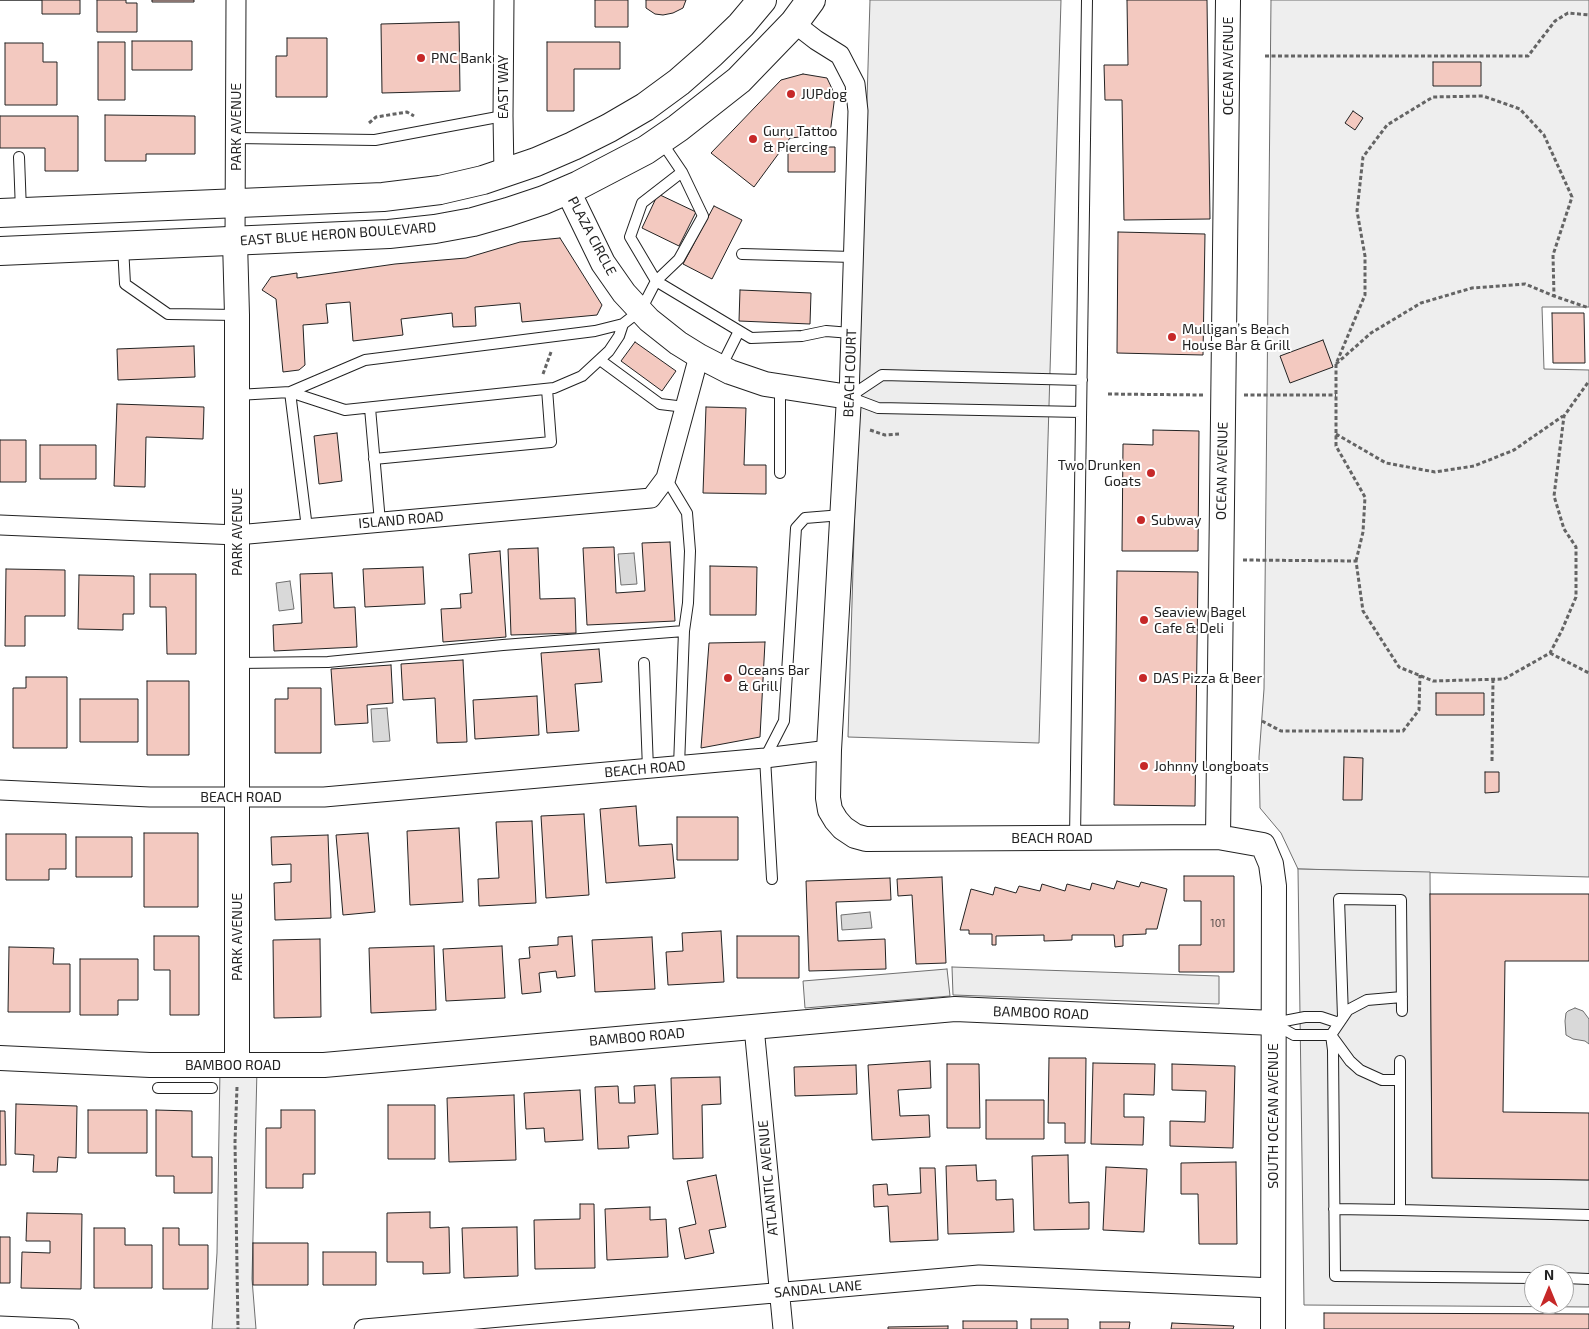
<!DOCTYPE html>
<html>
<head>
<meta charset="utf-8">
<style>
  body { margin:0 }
  #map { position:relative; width:1589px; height:1329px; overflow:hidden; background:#fff; font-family:"Exo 2",sans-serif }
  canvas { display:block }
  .north { position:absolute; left:1524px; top:1264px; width:50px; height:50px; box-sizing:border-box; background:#fff; border:1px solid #a7a7a7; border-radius:50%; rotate:0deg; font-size:14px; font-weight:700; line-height:20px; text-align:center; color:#222 }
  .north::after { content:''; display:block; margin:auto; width:18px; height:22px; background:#c62828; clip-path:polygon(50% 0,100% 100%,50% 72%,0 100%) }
</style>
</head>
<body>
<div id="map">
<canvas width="1589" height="1329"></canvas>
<div class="north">N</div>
</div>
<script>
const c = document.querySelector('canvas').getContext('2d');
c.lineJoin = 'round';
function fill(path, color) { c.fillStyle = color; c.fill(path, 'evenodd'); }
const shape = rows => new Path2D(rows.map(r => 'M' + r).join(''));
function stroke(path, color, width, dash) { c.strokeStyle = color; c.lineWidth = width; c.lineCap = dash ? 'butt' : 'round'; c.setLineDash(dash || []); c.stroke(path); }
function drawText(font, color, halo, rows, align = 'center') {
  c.font = font + ' "Exo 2",sans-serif'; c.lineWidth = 4; c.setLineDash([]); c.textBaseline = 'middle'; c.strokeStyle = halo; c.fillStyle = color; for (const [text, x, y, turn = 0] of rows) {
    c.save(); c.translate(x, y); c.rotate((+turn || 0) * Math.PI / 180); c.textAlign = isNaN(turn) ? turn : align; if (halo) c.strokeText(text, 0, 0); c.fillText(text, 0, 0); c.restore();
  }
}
const green = shape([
  [1271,0,1589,0,1589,307,1542,307,1544,369,1589,370,1589,877,1298,869,1281,833,1260,808,1259,757,1264,689,1271,0],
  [220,1069,257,1069,252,1279,256,1329,212,1329,217,1253,220,1069]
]);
const parking = shape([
  [870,0,1061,0,1039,743,848,737,870,0],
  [1298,869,1430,872,1432,1177,1589,1180,1589,1307,1304,1305,1298,869],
  [1534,1274,1564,1274,1564,1304,1534,1304,1534,1274],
  [952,967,1219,976,1219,1004,953,995,952,967],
  [947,969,950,996,805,1008,803,981,947,969]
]);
const water = shape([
  [634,553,637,584,621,585,618,554,634,553],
  [290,581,294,609,279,611,276,583,290,581],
  [387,708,390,741,373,742,371,709,387,708],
  [870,912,872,928,842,930,841,915,870,912],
  [1575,1008,1583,1011,1589,1019,1589,1044,1585,1041,1573,1039,1566,1035,1565,1021,1566,1013,1568,1011,1575,1008]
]);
const building = shape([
  [0,0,80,0,80,14,42,14,42,0,0,0],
  [97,0,126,0,126,3,137,3,137,32,97,32,97,0],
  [152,0,194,0,194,2,152,2,152,0],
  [595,0,628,0,628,27,595,27,595,0],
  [646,0,686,0,683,8,673,13,663,15,655,14,646,8,646,0],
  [1127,0,1207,0,1210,219,1124,220,1122,100,1105,100,1104,65,1128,65,1127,0],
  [459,22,460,91,382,93,381,24,459,22],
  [287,38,327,38,327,97,276,97,276,56,287,56,287,38],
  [132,41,192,41,192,70,132,70,132,41],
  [98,42,125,42,125,100,98,100,98,42],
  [547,42,620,42,620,69,574,69,574,111,547,111,547,42],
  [5,43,43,43,43,62,57,62,57,105,5,105,5,43],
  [1433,62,1481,62,1481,86,1433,86,1433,62],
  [803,74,827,78,835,95,830,134,790,138,754,187,711,153,781,80,803,74],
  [1353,111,1363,118,1355,130,1345,123,1353,111],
  [105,115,195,116,195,154,146,154,146,161,105,161,105,115],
  [0,116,78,116,78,171,45,171,45,148,0,148,0,116],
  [788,147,835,147,835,172,788,172,788,147],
  [658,194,696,212,679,246,642,228,658,194],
  [714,206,742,220,712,279,683,264,714,206],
  [1118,232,1205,234,1203,355,1117,353,1118,232],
  [560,238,602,305,597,315,522,322,520,303,475,307,476,326,453,327,452,313,401,319,403,335,353,341,350,302,326,304,328,323,303,325,305,365,299,370,283,372,276,299,262,290,271,277,297,273,297,278,395,264,466,258,520,242,560,238],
  [740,290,811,293,810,324,739,321,740,290],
  [1552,313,1584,313,1585,363,1553,363,1552,313],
  [1323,340,1333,367,1290,383,1280,356,1323,340],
  [635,342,676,371,662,391,621,361,635,342],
  [194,346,195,377,118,380,117,349,194,346],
  [117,404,204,407,203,439,146,437,145,487,114,486,117,404],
  [706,407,746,408,744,465,766,465,766,494,703,493,706,407],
  [1153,430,1199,431,1198,551,1122,551,1123,444,1153,445,1153,430],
  [337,433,342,481,319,484,314,436,337,433],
  [0,440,26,440,26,482,0,482,0,440],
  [40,445,96,445,96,479,40,479,40,445],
  [670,542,675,621,587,625,583,548,614,547,616,593,645,591,642,543,670,542],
  [538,548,540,599,575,598,576,633,511,635,508,549,538,548],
  [500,551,506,637,443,642,441,609,461,608,460,594,472,593,469,554,500,551],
  [710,566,757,567,756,615,710,615,710,566],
  [423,567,425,604,365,607,363,569,423,567],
  [6,569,65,570,65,616,25,616,25,646,5,646,6,569],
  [1117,571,1198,572,1195,806,1114,805,1117,571],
  [332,573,334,608,355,607,357,647,274,651,273,625,302,623,300,574,332,573],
  [150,574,196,574,196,654,167,654,166,607,150,607,150,574],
  [79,575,134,576,134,614,123,614,123,630,78,629,79,575],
  [765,642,760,737,701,748,709,643,765,642],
  [599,649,602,682,575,684,579,731,547,733,541,653,599,649],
  [463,660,467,742,437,743,435,698,403,700,401,664,463,660],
  [391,665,393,703,367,705,368,723,335,725,331,669,391,665],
  [26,677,67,677,67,748,13,748,13,688,26,688,26,677],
  [147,681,189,681,189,755,147,755,147,681],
  [288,688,321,688,321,753,275,753,275,699,288,699,288,688],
  [1436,693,1484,693,1484,715,1436,715,1436,693],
  [537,696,539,735,475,739,473,700,537,696],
  [80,699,138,699,138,742,80,742,80,699],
  [1344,757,1363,758,1362,800,1343,800,1344,757],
  [1485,772,1499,772,1499,792,1485,793,1485,772],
  [636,806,639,846,672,844,675,878,606,883,600,809,636,806],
  [584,814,589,895,546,898,541,816,584,814],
  [677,817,738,817,738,860,677,860,677,817],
  [532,821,536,903,479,906,478,879,499,878,496,822,532,821],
  [459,828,463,902,410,905,407,831,459,828],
  [144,833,198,833,198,907,144,907,144,833],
  [368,833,375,912,343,915,336,835,368,833],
  [6,834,66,834,66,869,49,869,49,880,6,880,6,834],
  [328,835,331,918,275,920,274,883,291,882,291,864,272,865,271,837,328,835],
  [76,837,132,837,132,877,76,877,76,837],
  [1184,876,1234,876,1234,972,1179,972,1179,945,1201,945,1201,901,1184,901,1184,876],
  [942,877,946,963,916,964,912,895,898,896,897,879,942,877],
  [890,878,891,900,836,902,838,941,885,939,886,969,809,971,806,881,890,878],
  [1117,881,1139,887,1141,882,1167,889,1157,929,1146,929,1146,934,1123,935,1123,946,1115,947,1114,935,1072,935,1072,940,1044,941,1044,935,996,936,996,945,992,945,992,934,969,934,969,930,960,930,971,889,993,895,995,887,1016,893,1019,886,1040,891,1042,884,1065,891,1067,884,1090,890,1092,883,1114,889,1117,881],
  [1430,894,1589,894,1589,961,1505,961,1503,1112,1589,1113,1589,1180,1432,1178,1430,894],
  [721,931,724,982,668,985,666,952,683,951,682,933,721,931],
  [154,936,199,936,199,1015,170,1015,170,970,154,970,154,936],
  [572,936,575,976,557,978,556,971,539,973,541,992,522,994,519,959,530,958,529,947,558,945,558,937,572,936],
  [737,936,799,936,799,978,737,978,737,936],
  [652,937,655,989,595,992,592,940,652,937],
  [320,939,321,1017,274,1018,273,940,320,939],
  [434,946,436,1010,371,1013,369,948,434,946],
  [502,946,505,998,446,1001,443,949,502,946],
  [9,947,54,948,53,964,70,964,70,1012,8,1012,9,947],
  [80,959,138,959,138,1000,118,1000,118,1015,80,1015,80,959],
  [1049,1058,1086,1058,1085,1143,1065,1143,1065,1123,1048,1123,1049,1058],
  [930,1061,931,1088,898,1090,900,1116,929,1115,930,1137,872,1140,868,1065,930,1061],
  [1093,1063,1155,1064,1154,1095,1124,1094,1124,1117,1144,1117,1143,1145,1091,1144,1093,1063],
  [947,1064,979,1064,980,1128,947,1128,947,1064],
  [1172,1064,1235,1066,1233,1148,1170,1146,1170,1121,1205,1122,1206,1091,1172,1090,1172,1064],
  [856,1065,857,1094,795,1096,794,1067,856,1065],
  [720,1077,721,1104,702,1105,703,1158,673,1159,671,1078,720,1077],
  [655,1085,658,1134,628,1136,629,1148,598,1149,595,1087,618,1086,619,1103,635,1103,634,1086,655,1085],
  [580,1090,583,1140,545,1142,544,1128,526,1129,524,1093,580,1090],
  [514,1095,516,1160,449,1162,447,1098,514,1095],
  [986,1100,1044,1100,1044,1139,986,1139,986,1100],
  [16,1104,77,1106,76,1158,58,1157,57,1172,33,1172,34,1155,15,1154,16,1104],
  [388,1105,435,1105,435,1159,388,1159,388,1105],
  [88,1110,147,1110,147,1153,88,1153,88,1110],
  [156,1110,192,1111,192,1157,212,1157,212,1193,174,1193,174,1176,156,1176,156,1110],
  [281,1110,315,1110,315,1174,303,1174,303,1188,266,1188,266,1128,281,1128,281,1110],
  [0,1111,5,1111,6,1165,0,1165,0,1111],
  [1068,1155,1069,1203,1089,1202,1089,1229,1034,1230,1032,1156,1068,1155],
  [1236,1162,1237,1244,1199,1244,1198,1194,1181,1194,1181,1163,1236,1162],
  [976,1165,977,1181,996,1180,996,1200,1013,1199,1014,1232,948,1234,946,1166,976,1165],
  [1106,1167,1147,1169,1144,1232,1103,1230,1106,1167],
  [920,1168,935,1168,938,1240,890,1242,888,1206,874,1207,873,1185,887,1184,888,1195,921,1193,920,1168],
  [716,1175,726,1227,709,1230,714,1253,685,1259,679,1228,696,1224,687,1181,716,1175],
  [580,1204,594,1204,595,1268,535,1269,534,1220,580,1219,580,1204],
  [650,1207,650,1220,666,1219,668,1257,607,1260,605,1209,650,1207],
  [430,1212,430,1228,449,1227,450,1273,423,1274,423,1262,387,1262,387,1213,430,1212],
  [27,1213,82,1214,81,1289,21,1288,22,1252,50,1253,50,1241,26,1241,27,1213],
  [517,1227,518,1276,464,1278,462,1228,517,1227],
  [94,1228,125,1228,125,1245,152,1245,152,1288,94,1288,94,1228],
  [163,1228,179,1228,179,1245,208,1245,208,1289,163,1289,163,1228],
  [0,1237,10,1237,10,1283,0,1283,0,1237],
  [253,1243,308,1243,308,1285,253,1285,253,1243],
  [323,1252,376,1252,376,1285,323,1285,323,1252],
  [1324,1313,1589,1314,1589,1329,1324,1329,1324,1313],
  [1031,1319,1068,1319,1068,1329,1031,1329,1031,1319],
  [963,1321,1017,1321,1017,1329,963,1329,963,1321],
  [1100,1322,1130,1322,1129,1329,1100,1329,1100,1322],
  [1172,1323,1234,1326,1233,1329,1171,1329,1172,1323],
  [948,1326,948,1329,888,1329,888,1327,948,1326]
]);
const path = shape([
  [1265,56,1528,56,1555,21,1568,13,1589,15],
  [369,123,376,117,407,112,414,116],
  [1336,364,1371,333,1421,303,1472,288,1525,284,1554,296],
  [543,374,551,352],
  [1108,394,1203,395],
  [1244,395,1336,395],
  [870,430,885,435,899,434],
  [1336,434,1386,463,1435,472,1474,466,1514,450,1563,416],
  [1243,560,1356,561,1363,611,1399,667,1433,681,1504,679,1550,653,1562,630,1576,597,1576,547,1564,529,1554,496,1564,416,1589,381],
  [1356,561,1363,532,1365,497,1336,446,1336,364,1365,295,1365,256,1357,211,1363,157,1387,125,1433,97,1483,96,1520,109,1544,135,1572,197,1553,255,1554,296,1589,308],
  [1550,653,1589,673],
  [1262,721,1281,731,1403,731,1419,710,1420,675],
  [1492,761,1493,679],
  [237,1087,235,1142,238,1329]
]);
const service = shape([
  [236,138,375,140,503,116],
  [19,157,21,211],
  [682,172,642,203,630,237,656,281,751,338,802,336,826,331,851,333],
  [123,246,125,284,168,314,237,315],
  [742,254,853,257],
  [600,360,660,404,685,407],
  [721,367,739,331],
  [290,392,345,410,554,388,582,376,609,351,619,336,623,324],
  [290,392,307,528],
  [237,395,290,392,365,360,595,331,623,324,641,310,656,281,679,259,703,216,682,172,661,141],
  [849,397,882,375,1082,380],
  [849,397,878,408,1081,412],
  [370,408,380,522],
  [374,459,551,442,547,389],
  [780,473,780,387],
  [666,478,687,513,690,551,688,603,684,631,679,766],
  [237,663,328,662,503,645,684,631],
  [644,663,648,769],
  [1075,838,1087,0],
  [772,879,765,758,784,721,796,528,805,518,842,515],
  [1402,997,1367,1000,1348,1010,1331,1035,1333,1050,1335,1276,1534,1278],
  [1343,1017,1339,899,1401,900,1402,1011],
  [1274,1023,1305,1017,1321,1017,1339,1023],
  [1274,1024,1294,1035,1331,1035,1350,1061,1360,1070,1382,1080,1399,1080],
  [1400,1061,1400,1210,1589,1215],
  [158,1088,212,1088],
  [1334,1209,1400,1210],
  [1564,1278,1589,1279]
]);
const minor = shape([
  [504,0,503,116,504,174],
  [794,23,816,40,840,55,855,84,858,111,849,397],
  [235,241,236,0],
  [0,525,237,535,651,498,666,478,699,356],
  [0,790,150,797,324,797,765,758,829,750],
  [754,1027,783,1329],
  [0,1326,69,1329],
  [364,1329,979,1275,1273,1288]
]);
const tertiary = shape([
  [568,191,603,263,624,293,649,320,678,343,699,356,730,372,765,384,849,397,829,750,828,798,830,810,836,820,843,828,855,836,866,839,1218,837,1263,845,1271,864,1274,886,1273,1329],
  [235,241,237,315,237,1065],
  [1218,837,1228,0],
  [0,1058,150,1065,324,1065,955,1009,1274,1023]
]);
const secondary = shape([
  [0,213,383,197,440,190,483,180,536,162,573,146,609,128,645,107,679,82,711,54,741,25,762,0],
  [0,251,389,234,435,229,473,222,508,212,544,200,579,185,646,150,678,128,739,80,794,23,811,0]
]);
const markers = [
  [421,58,5,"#c62828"],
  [791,94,5,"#c62828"],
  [753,139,5,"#c62828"],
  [1172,337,5,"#c62828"],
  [1151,473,5,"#c62828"],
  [1141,520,5,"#c62828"],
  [1144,620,5,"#c62828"],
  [728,678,5,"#c62828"],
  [1143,678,5,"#c62828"],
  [1144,766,5,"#c62828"]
];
const numberNames = [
  ["101",1218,923]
];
const poiNames = [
  ["PNC Bank",431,58],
  ["JUPdog",801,94],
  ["Guru Tattoo",763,131],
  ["& Piercing",763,147],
  ["Mulligan’s Beach",1182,329],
  ["House Bar & Grill",1182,345],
  ["Two Drunken",1141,465,"right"],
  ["Goats",1141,481,"right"],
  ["Subway",1151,520],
  ["Seaview Bagel",1154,612],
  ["Cafe & Deli",1154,628],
  ["Oceans Bar",738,670],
  ["& Grill",738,686],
  ["DAS Pizza & Beer",1153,678],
  ["Johnny Longboats",1154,766]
];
const streetNames = [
  ["OCEAN AVENUE",1228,66,-90],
  ["EAST WAY",503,87,-90],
  ["PARK AVENUE",236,127,-90],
  ["EAST BLUE HERON BOULEVARD",338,234,-4],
  ["PLAZA CIRCLE",592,236,62],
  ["BEACH COURT",850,373,-88],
  ["OCEAN AVENUE",1222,471,-89],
  ["ISLAND ROAD",401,520,-5],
  ["PARK AVENUE",237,532,-90],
  ["BEACH ROAD",645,769,-5],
  ["BEACH ROAD",241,797],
  ["BEACH ROAD",1052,838],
  ["PARK AVENUE",237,937,-90],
  ["BAMBOO ROAD",1041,1013,2],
  ["BAMBOO ROAD",637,1037,-5],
  ["BAMBOO ROAD",233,1065],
  ["SOUTH OCEAN AVENUE",1273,1116,-90],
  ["ATLANTIC AVENUE",768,1178,-95],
  ["SANDAL LANE",818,1289,-5]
];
fill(green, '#eee');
stroke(green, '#6f6f6f', 1);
fill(parking, '#ededed');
stroke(parking, '#6f6f6f', 1);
fill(water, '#d9d9d9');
stroke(water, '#6f6f6f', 1);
fill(building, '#f3c9c0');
stroke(building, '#222', 1);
stroke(service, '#222', 12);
stroke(minor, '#222', 21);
stroke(tertiary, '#222', 26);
stroke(secondary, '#222', 30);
stroke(path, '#646464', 3, [4, 2.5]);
stroke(service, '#fff', 10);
stroke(minor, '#fff', 19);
stroke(tertiary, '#fff', 24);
stroke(secondary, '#fff', 28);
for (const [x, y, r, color] of markers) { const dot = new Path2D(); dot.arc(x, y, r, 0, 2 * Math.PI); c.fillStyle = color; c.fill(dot); stroke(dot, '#fff', 2); }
drawText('11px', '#564c4a', null, numberNames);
drawText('14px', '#222', '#fff', poiNames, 'left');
drawText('14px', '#222', '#fff', streetNames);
</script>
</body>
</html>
